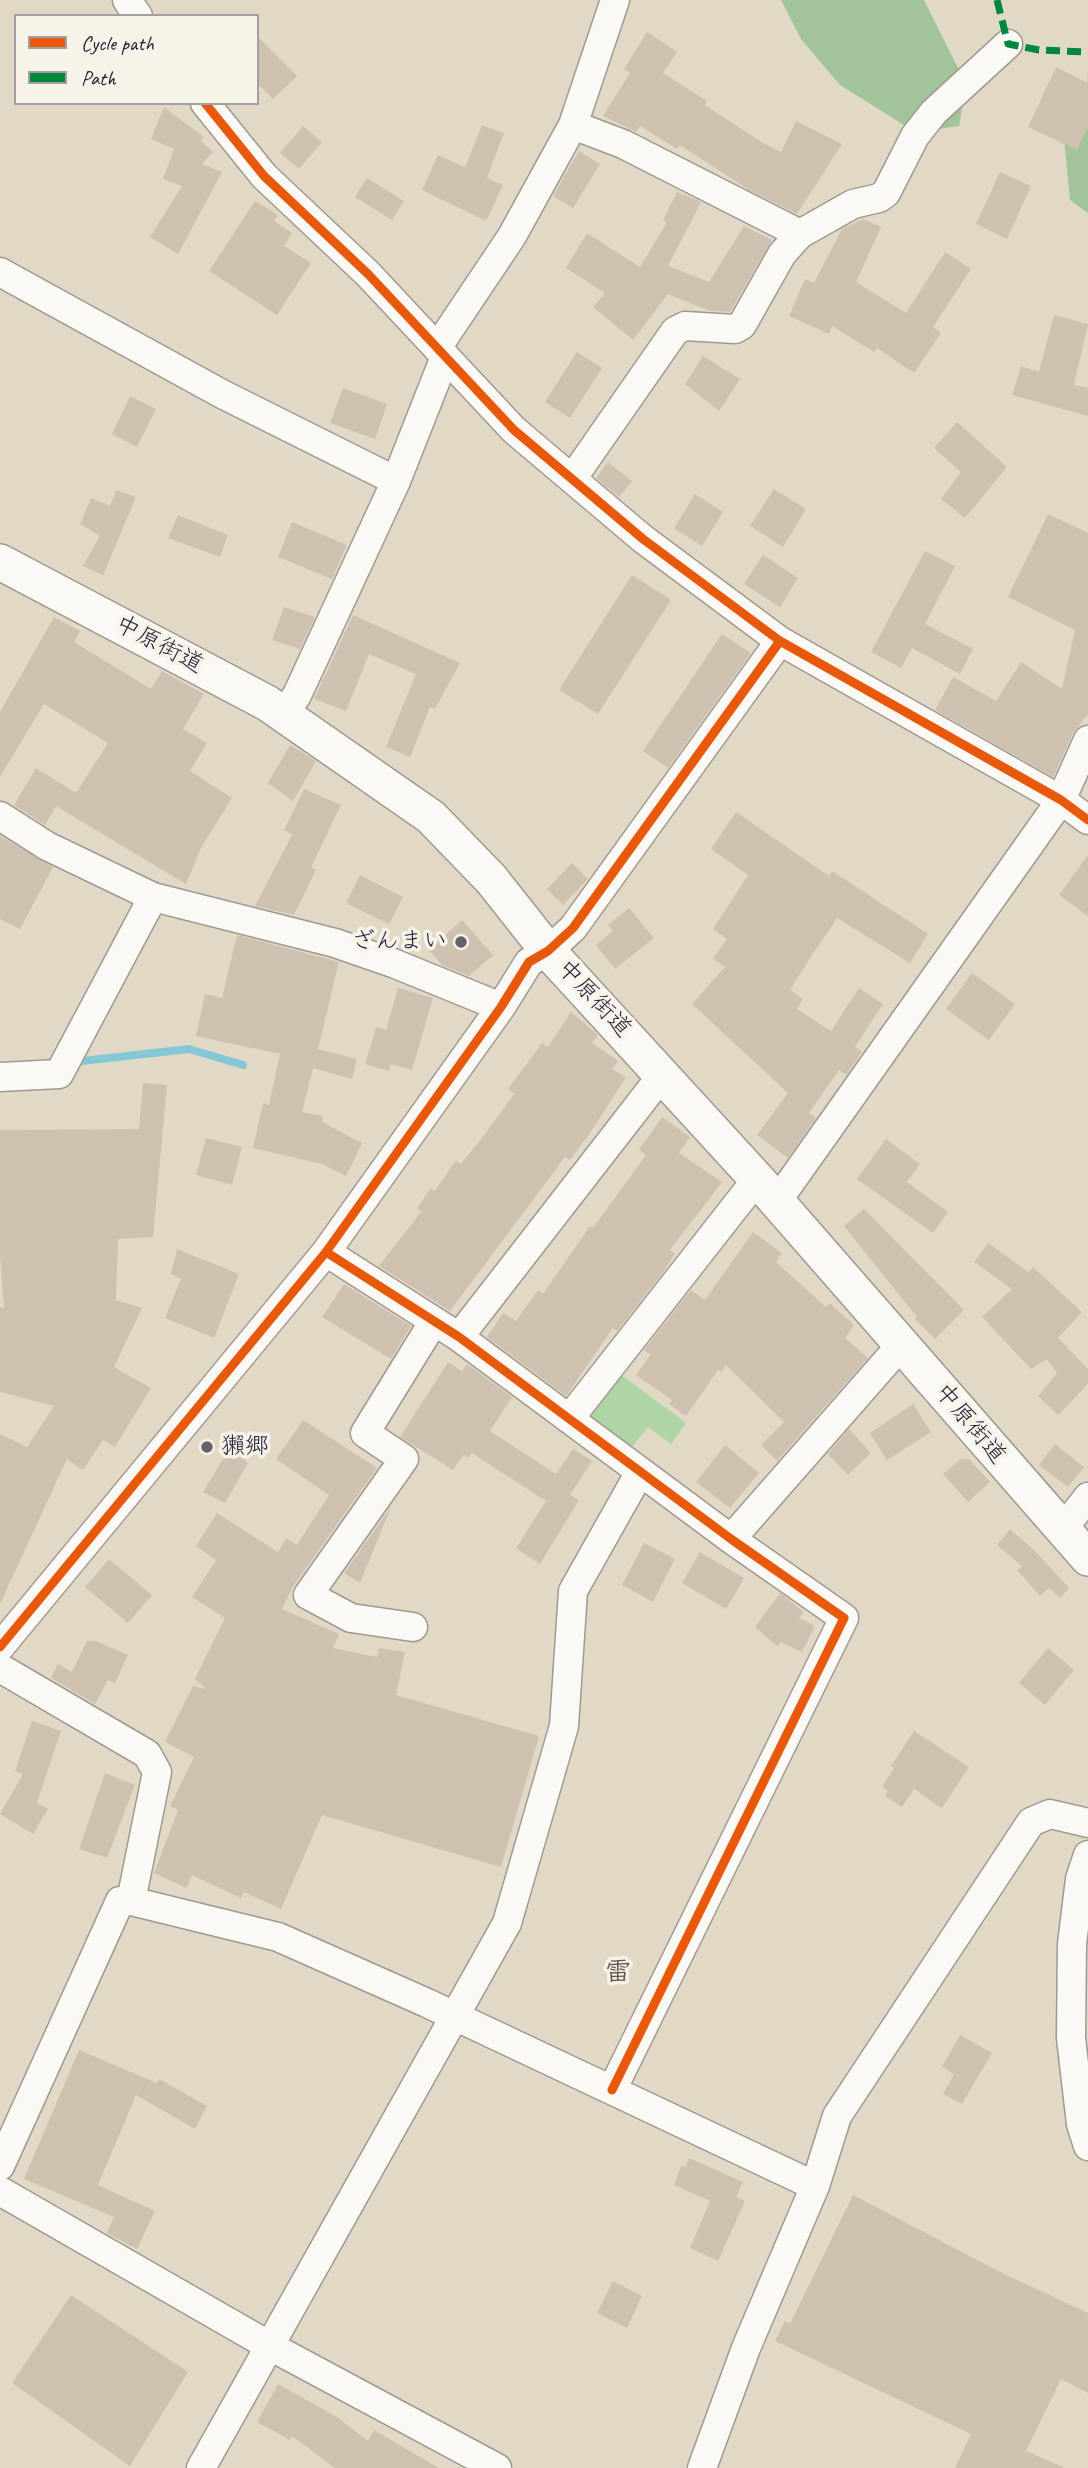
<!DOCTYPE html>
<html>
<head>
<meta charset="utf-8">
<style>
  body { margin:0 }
  #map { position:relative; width:1088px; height:2468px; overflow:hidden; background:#e1d9c6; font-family:Caveat,sans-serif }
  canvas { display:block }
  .legend { position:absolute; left:14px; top:14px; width:245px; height:91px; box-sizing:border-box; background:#f7f3e8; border:2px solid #a29fa3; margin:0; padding:9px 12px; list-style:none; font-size:21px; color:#22223b }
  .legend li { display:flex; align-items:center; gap:14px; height:35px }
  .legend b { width:35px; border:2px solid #a29fa3 }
</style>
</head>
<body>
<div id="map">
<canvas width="1088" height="2468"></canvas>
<ul class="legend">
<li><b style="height:9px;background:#e8590c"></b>Cycle path</li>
<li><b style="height:9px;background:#00873e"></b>Path</li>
</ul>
</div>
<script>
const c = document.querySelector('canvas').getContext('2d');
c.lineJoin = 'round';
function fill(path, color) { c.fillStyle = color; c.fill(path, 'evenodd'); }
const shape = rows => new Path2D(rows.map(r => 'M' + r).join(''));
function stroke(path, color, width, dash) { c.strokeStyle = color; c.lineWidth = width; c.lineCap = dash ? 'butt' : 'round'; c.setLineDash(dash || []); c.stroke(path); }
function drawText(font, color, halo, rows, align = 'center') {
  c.font = font + ' Caveat,"Klee One",sans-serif'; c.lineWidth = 7; c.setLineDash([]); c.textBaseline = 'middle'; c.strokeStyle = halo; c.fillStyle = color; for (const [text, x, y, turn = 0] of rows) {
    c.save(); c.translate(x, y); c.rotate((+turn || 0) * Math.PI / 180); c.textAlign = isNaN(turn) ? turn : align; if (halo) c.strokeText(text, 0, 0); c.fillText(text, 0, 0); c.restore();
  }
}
const green = shape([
  [619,1373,686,1423,671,1444,648,1427,628,1452,591,1425,592,1410]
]);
const forest = shape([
  [781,0,924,0,966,84,959,126,915,132,840,85,801,39],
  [1088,65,1088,213,1070,200,1064,139,1087,104]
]);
const stream = shape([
  [73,1062,189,1049,243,1065]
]);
const building = shape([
  [647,32,677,52,663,73,707,101,705,105,763,143,781,152,796,121,842,144,797,214,749,190,680,145,677,149,640,126,636,132,603,116,630,73,624,69],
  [257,36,297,76,273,99,257,83],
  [1056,67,1088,83,1088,126,1077,150,1028,127],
  [164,107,204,137,201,141,213,152,202,164,222,172,178,254,150,237,182,186,163,179,174,149,151,139],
  [482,125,504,133,487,178,503,185,486,221,422,190,438,155,465,167],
  [303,126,322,142,299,169,280,153],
  [579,151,600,164,573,208,553,196],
  [1000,172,1031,186,1007,239,976,224],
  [367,178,404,201,392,220,355,197],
  [677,192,701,202,668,266,709,282,744,226,772,240,730,312,710,311,668,294,633,340,593,307,605,293,566,268,587,233,640,267,667,222,663,220],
  [255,201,278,215,274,221,292,233,284,246,311,263,277,315,209,271],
  [863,219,881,227,856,282,906,313,945,252,971,269,933,327,941,333,914,373,877,348,874,352,832,326,829,334,789,316,805,279,814,283,842,229],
  [1054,315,1088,324,1074,385,1088,388,1088,416,1012,395,1021,366,1039,372],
  [577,352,602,368,570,418,545,402],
  [703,356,740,379,719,411,685,384],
  [343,388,387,404,375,439,330,423],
  [130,396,156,409,137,447,112,434],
  [957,422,1007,467,965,518,941,499,961,472,934,448],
  [608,462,632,481,619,497,596,478],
  [774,489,806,509,783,547,750,526],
  [116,490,136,497,103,575,83,566,100,536,80,524,91,498,110,506],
  [695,494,723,512,702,546,674,528],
  [1048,514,1088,533,1088,714,1073,733,1053,777,935,710,953,677,996,701,1021,662,1062,689,1075,630,1008,597],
  [178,515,228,535,220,557,168,538],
  [292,522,347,545,332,579,278,557],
  [925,551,955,566,925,624,973,649,960,674,912,648,901,668,871,652],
  [763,555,798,578,780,607,744,584],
  [632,575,671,600,598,714,559,690],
  [284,607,315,617,300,649,272,640],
  [353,615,460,663,435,709,430,707,410,757,386,747,416,674,369,654,346,711,314,699],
  [54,617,80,631,74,642,151,689,162,671,204,694,183,729,207,743,190,771,232,798,201,848,186,884,56,806,45,825,14,805,36,768,76,793,108,743,44,704,0,777,0,712],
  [722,634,751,653,668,768,643,751],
  [290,745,316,761,293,801,268,783],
  [304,789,341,805,311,867,316,870,294,915,255,906,292,835,284,830],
  [736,812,829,876,832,871,928,934,910,963,837,918,812,955,790,990,803,999,797,1009,831,1031,859,988,883,1004,855,1047,862,1052,846,1075,839,1070,809,1113,816,1118,788,1158,757,1135,788,1093,692,1004,725,967,713,959,727,939,713,929,748,875,711,849],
  [0,836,53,867,20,929,0,919],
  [1088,855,1088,916,1059,895],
  [572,863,588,879,563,905,547,889],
  [360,875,403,897,389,924,346,903],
  [629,908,654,938,615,969,596,945,613,931,608,925],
  [462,920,493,955,469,976,442,965,429,950],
  [237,935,339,962,318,1049,357,1059,352,1079,313,1068,302,1112,323,1116,322,1122,362,1143,346,1176,322,1164,253,1148,263,1103,269,1105,280,1054,196,1036,205,994,222,998],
  [972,973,1015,1004,989,1040,946,1009],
  [398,988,433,998,412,1070,391,1064,389,1071,365,1064,376,1027,386,1030],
  [571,1012,598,1035,592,1043,618,1061,612,1069,626,1077,590,1133,570,1160,565,1157,450,1311,379,1266,421,1212,417,1208,431,1188,435,1191,456,1160,461,1164,485,1134,514,1094,508,1089,542,1043,548,1047],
  [143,1083,167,1085,153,1237,118,1239,116,1300,142,1308,114,1367,151,1388,115,1447,103,1440,83,1470,67,1459,0,1604,0,1434,27,1447,54,1406,0,1392,0,1307,4,1308,0,1254,0,1130,139,1129],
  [662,1117,690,1137,679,1153,722,1182,670,1250,675,1253,664,1271,617,1331,613,1328,566,1396,487,1337,503,1313,516,1321,538,1290,543,1294,590,1226,593,1228,646,1155,639,1150],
  [206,1138,242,1147,232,1185,196,1175],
  [886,1139,920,1164,907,1182,948,1212,933,1233,857,1179],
  [864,1209,964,1310,935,1339,915,1319,917,1317,844,1226],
  [753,1232,782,1253,776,1262,826,1307,830,1303,854,1325,845,1338,868,1358,777,1461,761,1445,784,1422,726,1365,721,1372,718,1370,686,1416,669,1404,672,1400,636,1375,651,1354,644,1350,691,1290,705,1300],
  [988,1243,1028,1272,1033,1267,1082,1312,1058,1338,1088,1369,1088,1384,1058,1415,1038,1396,1057,1373,1047,1359,1031,1369,982,1317,1012,1289,974,1262],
  [177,1249,239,1274,214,1338,165,1318,181,1279,171,1274],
  [344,1284,411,1326,391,1359,322,1317],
  [448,1362,462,1371,467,1364,512,1397,490,1431,556,1474,573,1449,592,1461,570,1495,579,1500,540,1564,516,1548,546,1501,472,1453,468,1458,463,1455,453,1470,400,1437],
  [913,1404,931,1432,887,1460,870,1433],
  [303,1420,377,1468,294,1585,282,1609,339,1634,333,1648,377,1657,379,1648,405,1652,396,1695,539,1736,501,1867,322,1815,281,1909,244,1892,241,1898,192,1875,187,1888,154,1873,178,1810,170,1806,194,1757,165,1742,193,1686,206,1689,195,1679,225,1618,192,1597,216,1560,196,1546,217,1513,278,1552,286,1538,297,1545,329,1495,276,1459],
  [849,1429,871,1453,848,1475,828,1454],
  [1055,1444,1084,1467,1068,1487,1039,1465],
  [725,1445,759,1473,730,1508,696,1482],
  [230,1448,248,1463,225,1503,203,1492],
  [961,1459,969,1459,990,1482,968,1502,943,1474],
  [391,1507,360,1583,344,1573],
  [1010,1529,1035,1551,1069,1588,1060,1598,1049,1588,1040,1596,1017,1570,1022,1566,997,1545],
  [644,1543,675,1559,653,1602,622,1585],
  [700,1552,744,1578,726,1609,682,1583],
  [109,1559,152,1595,128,1623,85,1587],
  [780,1593,804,1612,799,1618,815,1626,802,1652,781,1642,777,1646,755,1627],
  [87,1641,96,1641,128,1655,115,1683,108,1680,95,1704,51,1678,58,1664,72,1672],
  [1048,1648,1074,1670,1045,1705,1019,1683],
  [32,1721,61,1731,37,1803,48,1809,33,1834,0,1814,23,1774,15,1771],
  [914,1731,969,1767,942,1808,914,1789,902,1807,885,1796,888,1791,882,1787,894,1768,891,1766],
  [105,1773,135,1785,107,1858,79,1849],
  [960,2035,992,2053,962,2104,943,2094,954,2074,942,2067],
  [79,2050,157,2083,159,2079,207,2106,195,2129,136,2095,98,2185,155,2211,137,2249,107,2233,114,2217,24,2179],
  [689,2158,743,2182,736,2197,745,2201,718,2261,690,2248,710,2201,674,2185,681,2166,686,2167],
  [853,2195,1002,2273,1088,2313,1088,2393,1061,2379,1026,2451,1065,2468,955,2468,971,2434,775,2341,785,2321,790,2324],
  [613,2281,642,2296,627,2328,597,2313],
  [71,2295,188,2372,130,2466,12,2383],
  [278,2384,337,2417,368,2441,374,2430,439,2468,335,2468,292,2436,290,2440,257,2422]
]);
const minor = shape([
  [127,0,138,16],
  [205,103,264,176,368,274,514,430,643,539,780,641,1061,800,1088,820],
  [573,125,623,144,800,234],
  [0,272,222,394,396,481],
  [437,348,512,236,573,125,615,0],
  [572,479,675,331,685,326,735,329,742,325,782,254,800,234,853,204,879,198,886,193,915,136,934,112,1008,44],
  [284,714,297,695,396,481,445,357],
  [0,816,47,846,153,897,335,943,393,963,501,1007],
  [0,1077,59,1074,153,897],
  [775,1200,785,1190,1061,800,1088,740],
  [326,1252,459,1337,731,1539,844,1618,612,2090],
  [459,1337,663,1074],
  [569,1419,757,1179],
  [1062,1530,1088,1497],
  [731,1539,902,1344],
  [413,1627,351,1618,308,1595,404,1459,365,1433,434,1321],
  [0,1647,326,1252,501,1007,529,962,548,951,573,928,780,641],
  [0,1668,147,1754,157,1772,131,1901],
  [1088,1855,1080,1879,1072,1944,1071,2038,1081,2124,1088,2146],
  [0,2166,120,1901,131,1901,278,1937,427,2003,815,2186],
  [0,2191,268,2345,497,2468],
  [201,2468,507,1923,564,1726,573,1591,640,1472],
  [702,2468,746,2348,815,2186,837,2116,1031,1822,1050,1814,1088,1823]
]);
const major = shape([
  [0,562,267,703,431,817,491,879,548,951,757,1179,1088,1558]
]);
const quiet = shape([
  [997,0,1008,44,1039,50,1088,52]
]);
const cycleway = shape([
  [205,103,264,176,368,274,514,430,643,539,780,641,1061,800,1088,820],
  [326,1252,459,1337,731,1539,844,1618,612,2090],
  [0,1647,326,1252,501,1007,529,962,548,951,573,928,780,641]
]);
const markers = [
  [461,942,7,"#65626c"],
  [207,1447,7,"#65626c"]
];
const streetNames = [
  ["中原街道",159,645,28],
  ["中原街道",594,999,47],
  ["中原街道",970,1424,50]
];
const poiNames = [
  ["ざんまい",447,942],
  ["獺郷",221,1447,"left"]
];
const neighbourhoodNames = [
  ["雷",618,1973]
];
fill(green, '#afd4a6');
fill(forest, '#a1c49b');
stroke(stream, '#85c8d5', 8);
fill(building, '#cfc1b0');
stroke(minor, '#9e9991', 31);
stroke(major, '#9e9991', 38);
stroke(minor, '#faf9f6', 28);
stroke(major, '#faf9f6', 35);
stroke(quiet, '#00873e', 7, [14, 7]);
stroke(cycleway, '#e8590c', 9);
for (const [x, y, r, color] of markers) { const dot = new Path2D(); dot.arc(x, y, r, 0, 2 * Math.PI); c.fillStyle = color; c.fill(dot); stroke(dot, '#f7f3e8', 2.5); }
drawText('24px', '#22223b', '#f7f3e8', streetNames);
drawText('24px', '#22223b', '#f7f3e8', poiNames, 'right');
drawText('bold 26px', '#695352', '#f7f3e8', neighbourhoodNames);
</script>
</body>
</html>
